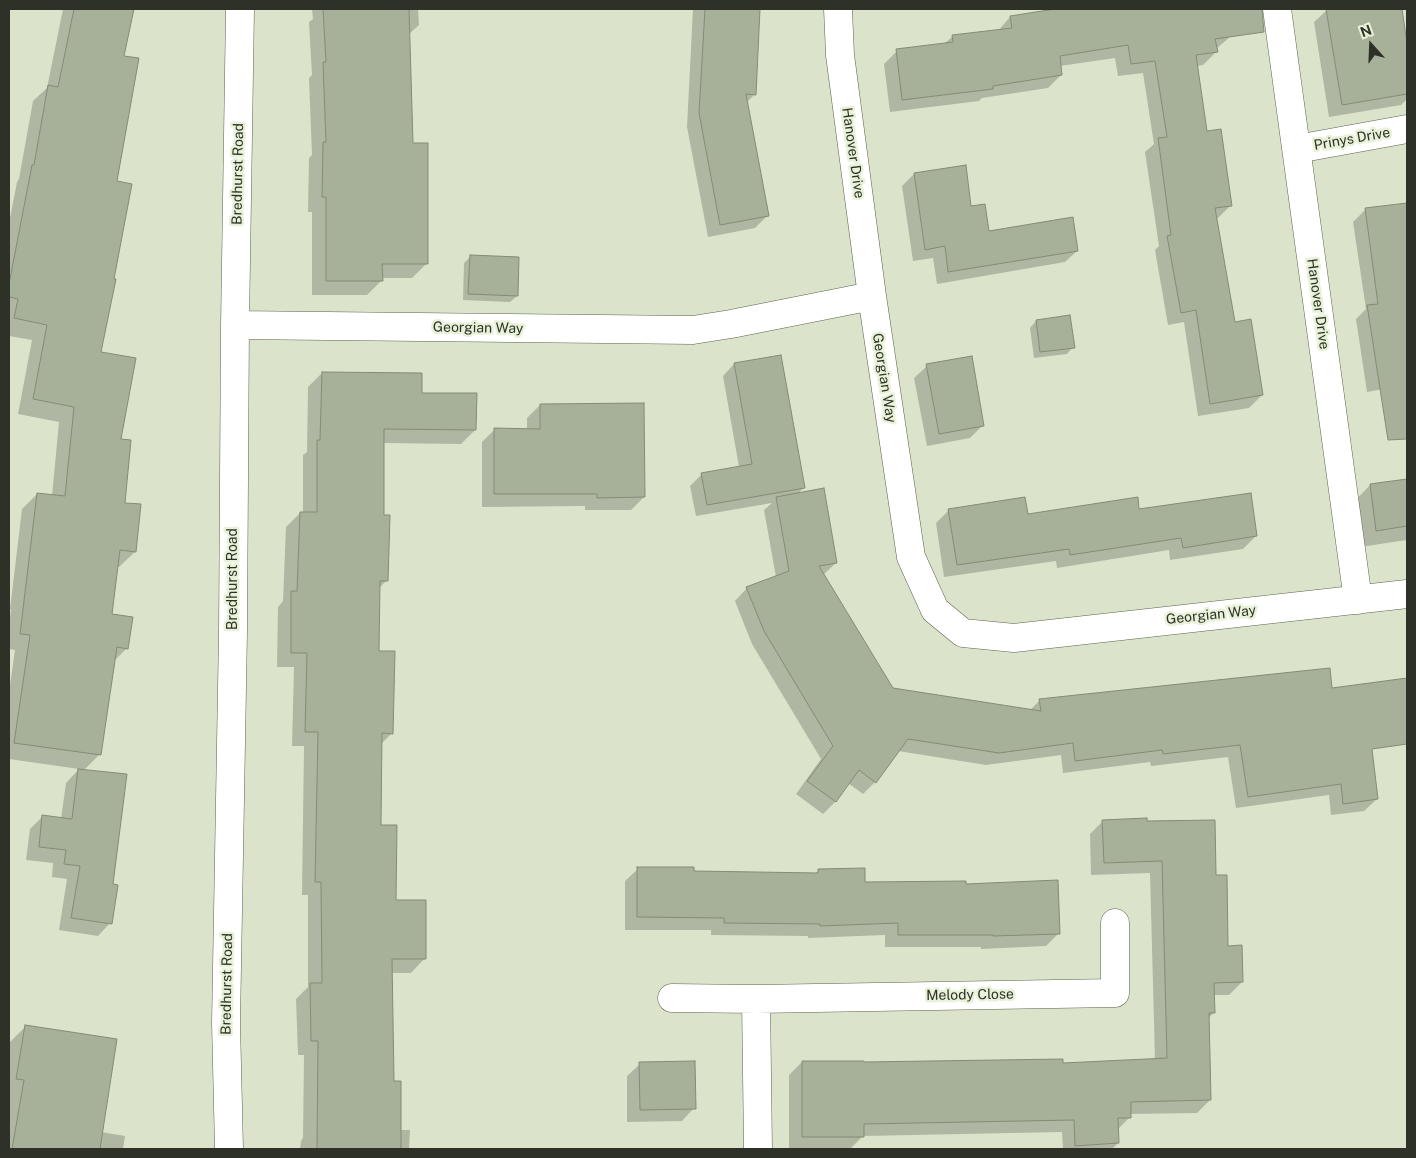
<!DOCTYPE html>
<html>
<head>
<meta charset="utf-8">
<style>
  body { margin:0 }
  #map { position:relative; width:1416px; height:1158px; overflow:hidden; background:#dbe4cb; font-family:"Public Sans",sans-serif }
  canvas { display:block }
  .frame { position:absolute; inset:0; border:10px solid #2e3128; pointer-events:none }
  .north { position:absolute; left:1346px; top:20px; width:50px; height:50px; -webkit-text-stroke:4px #e8f2d8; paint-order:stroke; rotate:340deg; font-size:14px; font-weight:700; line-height:20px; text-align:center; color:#2e3128 }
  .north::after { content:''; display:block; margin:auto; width:18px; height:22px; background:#2e3128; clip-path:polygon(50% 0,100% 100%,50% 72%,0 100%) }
</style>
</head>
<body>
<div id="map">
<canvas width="1416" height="1158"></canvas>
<div class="frame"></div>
<div class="north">N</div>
</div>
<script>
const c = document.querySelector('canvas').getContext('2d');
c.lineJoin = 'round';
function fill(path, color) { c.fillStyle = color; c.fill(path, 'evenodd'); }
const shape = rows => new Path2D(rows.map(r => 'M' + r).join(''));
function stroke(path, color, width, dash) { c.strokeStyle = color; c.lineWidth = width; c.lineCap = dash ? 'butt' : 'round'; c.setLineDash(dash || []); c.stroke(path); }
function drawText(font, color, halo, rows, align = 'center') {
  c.font = font + ' "Public Sans",sans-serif'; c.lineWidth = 5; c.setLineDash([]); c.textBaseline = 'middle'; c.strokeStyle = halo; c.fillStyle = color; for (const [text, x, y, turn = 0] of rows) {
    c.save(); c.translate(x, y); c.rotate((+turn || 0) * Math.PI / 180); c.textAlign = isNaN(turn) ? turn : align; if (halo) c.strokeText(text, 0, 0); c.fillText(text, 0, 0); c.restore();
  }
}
const shadow = shape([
  [63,9,133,9,123,57,115,182,99,353,119,440,124,504,135,552,119,567,116,566,111,615,127,648,113,662,99,755,84,770,112,885,110,923,98,936,59,930,67,879,52,877,53,863,26,860,30,829,43,816,61,819,66,783,79,769,9,759,9,692,15,650,9,649,9,627,11,609,10,609,22,509,37,494,52,496,59,422,18,414,32,340,9,336,9,223,17,182,19,179,33,101,47,88],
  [312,9,418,9,419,25,408,35,412,144,427,263,412,278,381,278,381,281,367,295,312,295,312,212,308,212,309,158,312,155,309,78,312,75,309,22,313,19],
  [693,9,759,9,755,94,747,102,768,215,755,228,708,237,687,127],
  [1064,9,1084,9,1085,12,1109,9,1166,9,1167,12,1192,9,1227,9,1231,36,1216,49,1216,52,1203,65,1197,66,1206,132,1231,205,1218,218,1215,219,1234,323,1262,395,1249,408,1198,416,1184,322,1168,325,1155,250,1159,246,1145,152,1154,144,1143,73,1118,76,1115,58,1060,66,1061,75,1048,88,982,98,979,101,890,112,884,64,897,51,944,44,953,36,998,31,1010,17],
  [1332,9,1401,9,1407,51,1407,99,1401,105,1329,117,1314,22,1327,10],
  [914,174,988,232,1077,251,1065,262,937,284,933,258,913,261,902,186],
  [1407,204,1407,385,1367,392,1356,319,1366,309,1353,222,1365,210],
  [470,257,517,296,510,302,463,300,464,263],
  [1036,321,1073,347,1067,354,1034,358,1030,328],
  [734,364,804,487,797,495,836,563,823,575,892,690,1029,711,1040,700,1331,690,1377,799,1364,811,1331,815,1329,795,1236,808,1228,757,1151,766,1150,762,1063,773,1061,755,986,765,898,751,875,782,863,794,848,783,835,802,823,814,796,794,821,759,752,644,735,601,747,588,776,577,764,510,772,503,696,516,690,486,702,474,739,467,723,376],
  [927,366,983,425,970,438,927,446,914,378],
  [322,373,421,394,475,430,461,444,382,443,382,516,386,581,379,588,378,652,392,733,381,744,380,826,395,902,425,958,411,973,391,973,393,1082,400,1130,410,1130,409,1149,300,1149,301,1141,303,1138,304,1055,298,1055,296,999,308,987,308,895,302,895,304,746,292,746,294,667,277,667,278,607,283,601,286,527,300,513,303,513,303,455,307,452,308,387],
  [540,405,644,497,631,510,585,510,585,506,482,507,482,442,495,429,527,430,527,418],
  [1407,480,1407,540,1360,547,1354,502,1370,485],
  [949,510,1027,516,1138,510,1256,536,1243,549,1170,560,1169,550,1057,568,1056,561,944,577,936,523],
  [1103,821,1146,822,1215,876,1227,947,1242,982,1229,995,1213,995,1214,1012,1208,1019,1210,1100,1197,1113,1130,1114,1130,1117,1117,1130,1118,1143,1112,1149,1063,1149,1062,1132,863,1136,850,1149,789,1149,789,1075,802,1062,1062,1064,1155,1060,1150,873,1091,875,1090,834],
  [638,869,692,872,815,874,819,870,864,883,965,885,1059,933,1046,946,981,949,981,947,885,947,885,935,808,938,808,936,711,935,711,930,625,930,625,881],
  [26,1026,101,1132,125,1136,123,1149,9,1149,9,1050,10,1042],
  [640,1064,694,1108,682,1121,627,1122,627,1076]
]);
const building = shape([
  [74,9,134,9,124,56,139,58,117,181,132,184,114,279,116,279,101,352,136,358,121,439,131,440,125,503,141,504,136,552,120,550,112,614,133,617,128,649,117,647,101,755,14,743,30,635,20,634,37,493,65,496,74,407,33,399,47,325,14,318,18,299,9,297,9,284,32,165,34,165,48,85,58,87,74,9],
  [323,9,409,9,413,143,428,143,428,264,382,264,383,281,326,281,326,197,322,197,323,142,326,142,323,62,326,62,323,9],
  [705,9,760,9,756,95,746,94,769,216,720,225,699,113,705,9],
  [1055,9,1262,9,1264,32,1215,39,1218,52,1196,55,1207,131,1221,129,1232,206,1215,208,1235,322,1251,319,1263,395,1210,404,1196,310,1181,313,1167,236,1171,235,1158,138,1167,137,1155,61,1131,64,1128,45,1060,56,1062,75,993,86,993,89,902,100,896,49,953,42,952,35,1012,28,1010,16,1055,9],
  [1326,9,1402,9,1407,43,1407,94,1342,105,1326,9],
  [966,165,971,206,985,204,989,231,1073,217,1078,251,948,272,945,246,925,250,914,173,966,165],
  [1407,203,1407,439,1388,440,1367,305,1378,304,1365,208,1407,203],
  [470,255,519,257,518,296,468,294,470,255],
  [1070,315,1075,348,1040,352,1036,320,1070,315],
  [781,355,805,488,707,505,701,473,752,464,734,363,781,355],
  [972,356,984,426,939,434,926,364,972,356],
  [322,372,422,373,422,393,477,393,476,430,384,429,384,515,390,515,388,581,380,581,379,651,395,651,393,734,382,733,381,825,397,825,396,900,426,900,426,959,392,959,394,1081,401,1081,401,1149,317,1149,318,1041,311,1041,310,983,322,983,321,882,315,882,318,732,305,732,307,653,291,653,291,591,297,591,300,512,317,512,317,440,320,440,322,372],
  [644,403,645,497,597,498,597,494,494,494,494,428,540,429,540,404,644,403],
  [1407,479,1407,526,1376,531,1370,484,1407,479],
  [824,488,837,563,819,566,893,688,1041,711,1039,699,1330,668,1332,688,1407,678,1407,744,1372,749,1378,799,1343,804,1341,784,1248,797,1240,745,1163,754,1162,750,1075,761,1073,743,999,753,908,739,876,783,859,770,836,802,807,781,833,746,764,631,746,587,789,571,776,497,824,488],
  [1251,493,1257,536,1183,548,1181,538,1070,555,1069,549,957,565,948,509,1025,497,1028,514,1138,497,1139,509,1251,493],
  [78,769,127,774,113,884,118,885,112,924,71,918,80,866,64,864,66,850,39,847,42,815,72,819,78,769],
  [1147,818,1147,821,1215,820,1216,875,1227,875,1228,946,1242,945,1243,982,1214,983,1215,1013,1209,1013,1211,1100,1131,1102,1131,1118,1118,1118,1119,1143,1075,1146,1074,1120,864,1124,864,1137,802,1137,802,1061,864,1061,864,1062,1063,1059,1063,1063,1167,1058,1162,861,1104,863,1102,820,1147,818],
  [637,867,694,867,694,871,818,873,818,869,865,868,865,882,966,881,966,884,1058,880,1060,934,993,936,993,935,898,935,898,923,820,926,820,924,724,923,724,918,637,917,637,867],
  [25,1025,117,1039,100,1149,12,1149,24,1080,16,1079,25,1025],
  [695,1061,696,1109,640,1110,639,1062,695,1061]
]);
const minor = shape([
  [838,9,840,55,872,296],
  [1277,9,1358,600],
  [1297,149,1407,129],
  [235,325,693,330,731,324,872,296,911,557,935,610,963,633,1014,638,1407,594],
  [672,998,756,999,1115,993,1115,923],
  [756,999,758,1149],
  [229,1149,226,1023,233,632,235,325,240,9]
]);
const streetNames = [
  ["Prinys Drive",1352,139,-10],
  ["Hanover Drive",853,153,82],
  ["Bredhurst Road",238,174,-89],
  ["Hanover Drive",1318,304,82],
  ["Georgian Way",478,328,1],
  ["Georgian Way",884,378,81],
  ["Bredhurst Road",233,579,-90],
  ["Georgian Way",1211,615,-6],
  ["Bredhurst Road",227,984,-89],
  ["Melody Close",970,995,-1]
];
fill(shadow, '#0003');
fill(building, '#a7b099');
stroke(building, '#838b75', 1);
stroke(minor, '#5b634d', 29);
stroke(minor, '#fff', 28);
drawText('14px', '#2e3128', '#e8f2d8', streetNames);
</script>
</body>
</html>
